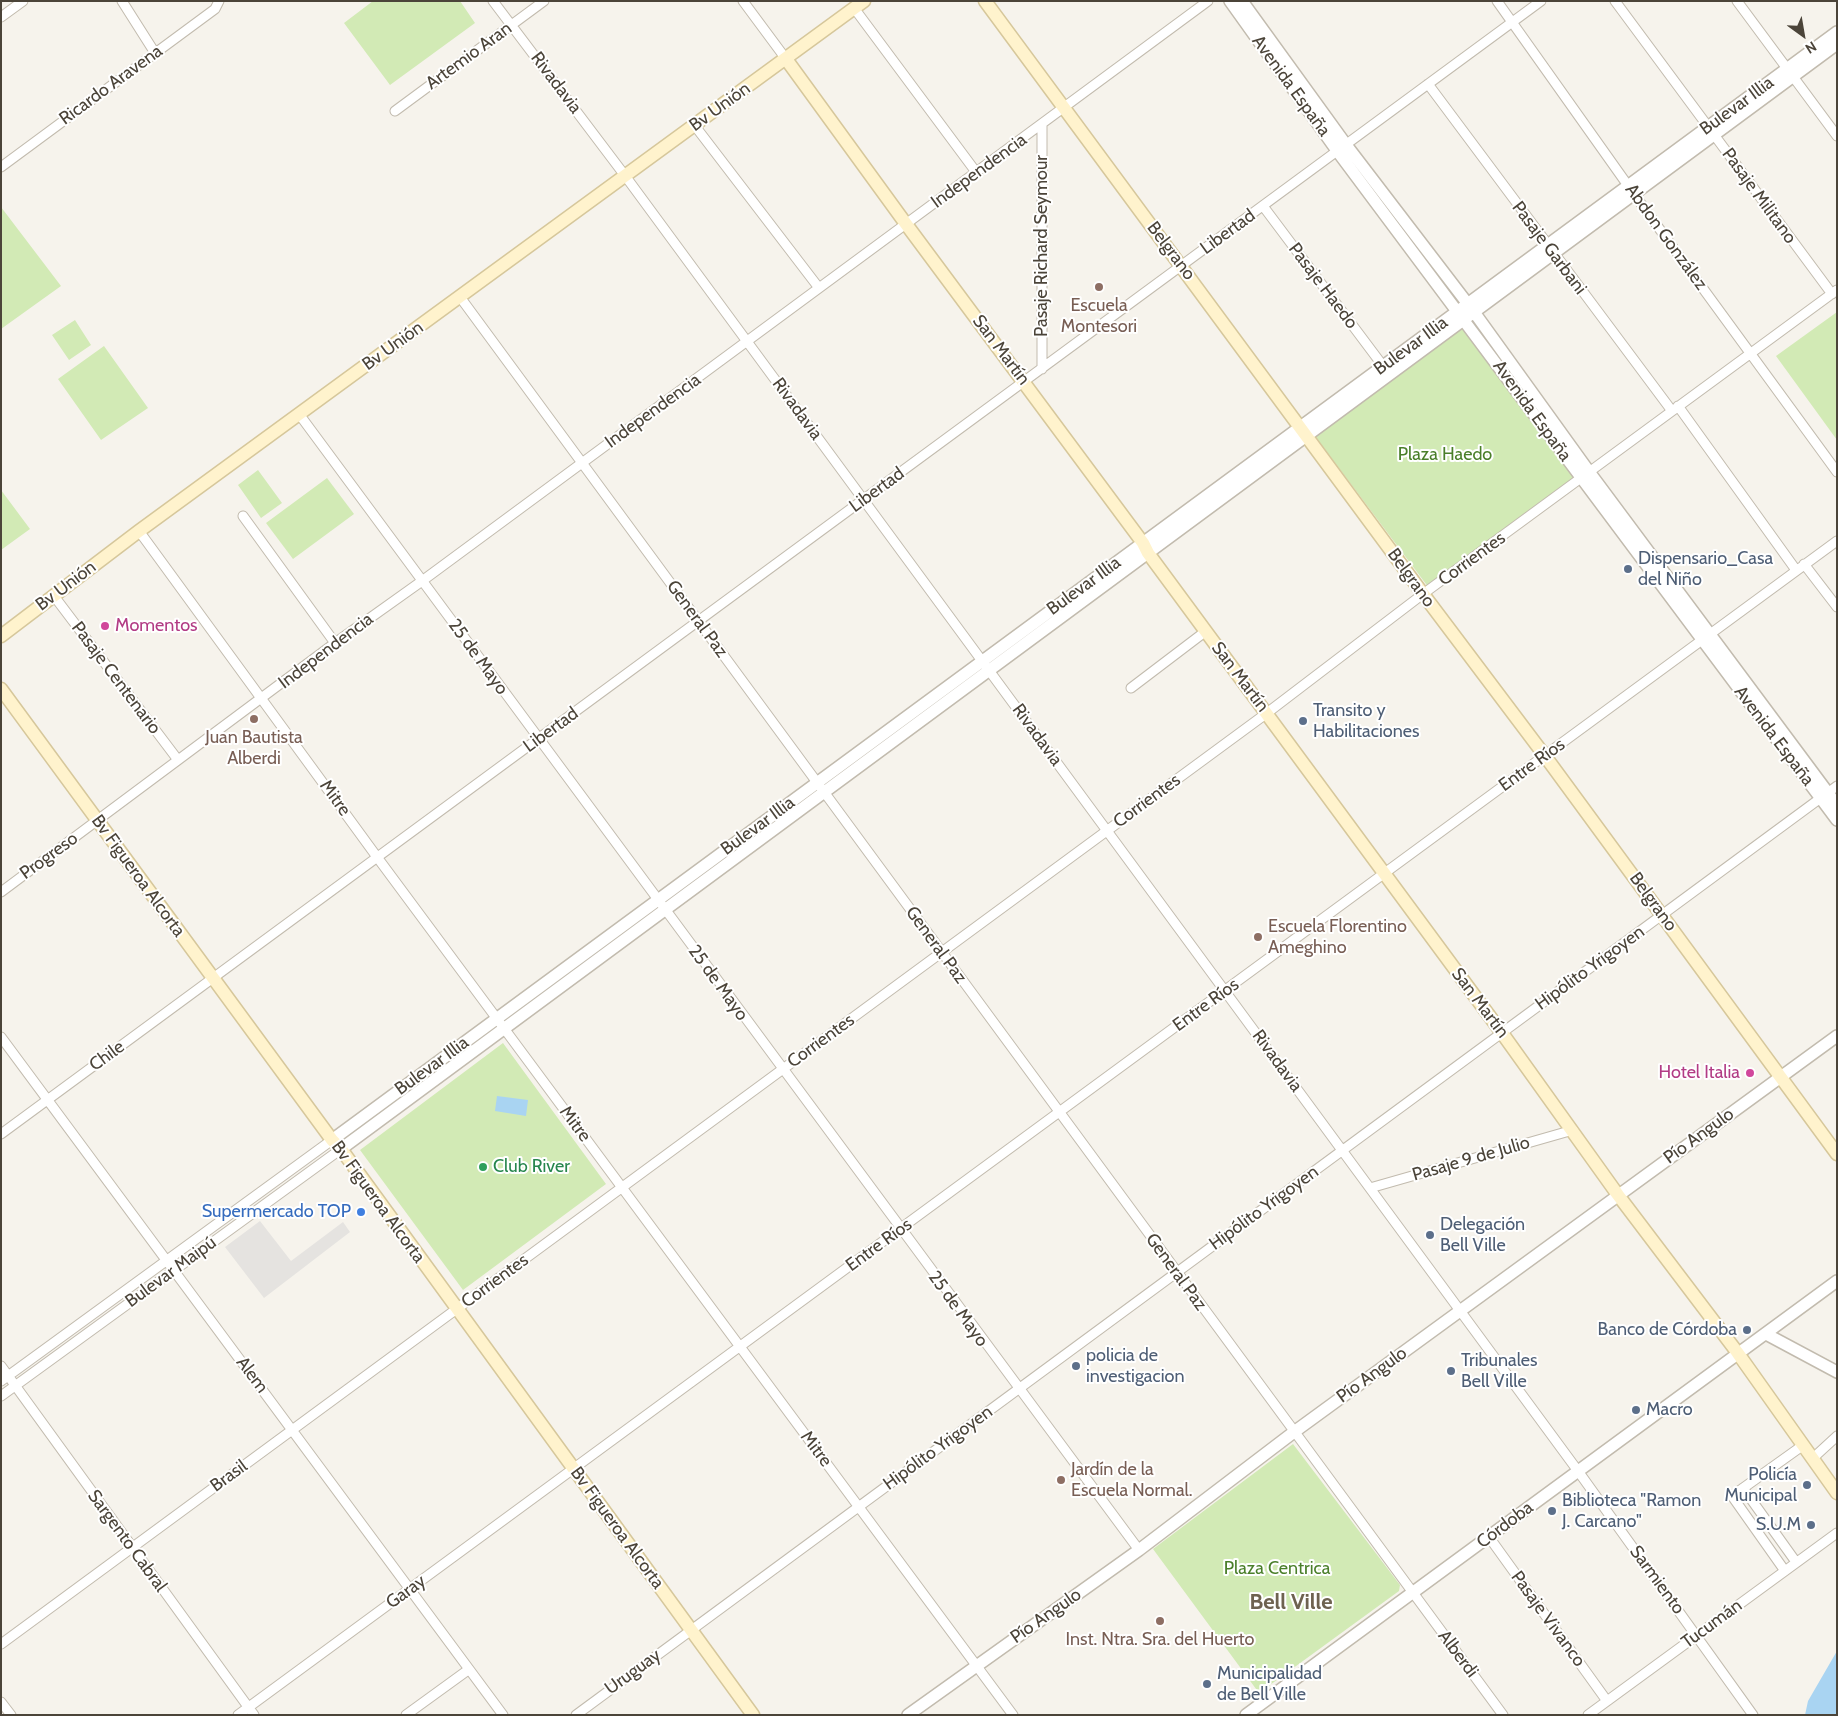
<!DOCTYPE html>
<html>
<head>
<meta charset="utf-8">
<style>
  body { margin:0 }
  #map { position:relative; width:1838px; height:1716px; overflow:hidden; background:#f6f3ec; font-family:Cabin,sans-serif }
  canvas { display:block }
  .frame { position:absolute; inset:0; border:2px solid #4b4439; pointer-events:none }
  .north { position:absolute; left:1778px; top:10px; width:50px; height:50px; -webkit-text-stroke:4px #fff; paint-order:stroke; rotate:148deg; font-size:14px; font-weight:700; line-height:20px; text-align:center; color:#4b4439 }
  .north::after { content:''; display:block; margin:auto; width:18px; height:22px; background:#4b4439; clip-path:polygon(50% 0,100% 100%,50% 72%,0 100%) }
</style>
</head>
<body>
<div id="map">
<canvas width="1838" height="1716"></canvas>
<div class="frame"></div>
<div class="north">N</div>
</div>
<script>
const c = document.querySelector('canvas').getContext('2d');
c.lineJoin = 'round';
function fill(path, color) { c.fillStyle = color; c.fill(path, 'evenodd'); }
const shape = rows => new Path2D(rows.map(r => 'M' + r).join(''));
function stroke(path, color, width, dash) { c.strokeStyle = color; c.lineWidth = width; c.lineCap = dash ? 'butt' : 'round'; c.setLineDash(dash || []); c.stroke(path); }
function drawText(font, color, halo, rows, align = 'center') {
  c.font = font + ' Cabin,sans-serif'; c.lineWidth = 4; c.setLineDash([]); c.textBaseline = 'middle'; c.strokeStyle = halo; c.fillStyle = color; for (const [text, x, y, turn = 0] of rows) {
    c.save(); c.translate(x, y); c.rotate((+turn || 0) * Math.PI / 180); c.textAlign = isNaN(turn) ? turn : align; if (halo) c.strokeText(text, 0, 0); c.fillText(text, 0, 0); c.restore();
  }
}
const green = shape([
  [373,1,460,1,475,23,390,85,344,23],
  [1,207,61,286,1,329],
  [1837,312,1837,440,1776,356],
  [75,320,91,345,69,360,52,335],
  [1463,324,1578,478,1429,588,1314,435],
  [104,346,148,408,101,440,58,379],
  [258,470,282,503,261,518,238,485],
  [327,478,354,514,293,559,266,523],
  [1,490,30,529,1,550],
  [503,1043,606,1184,463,1290,360,1150],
  [1293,1444,1400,1585,1399,1591,1259,1693,1153,1549]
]);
const parking = shape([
  [260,1221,291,1261,343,1222,350,1232,264,1298,225,1247]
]);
const water = shape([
  [497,1096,528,1100,526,1116,495,1111],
  [1837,1651,1837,1715,1805,1715,1808,1701]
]);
const minor = shape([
  [122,1,155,53],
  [493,1,626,177,1578,1471,1753,1715],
  [743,1,786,59],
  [1497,1,1634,194,1837,472],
  [1615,1,1832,294],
  [1737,1,1837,136],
  [854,8,976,172],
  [1,17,23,1],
  [1428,84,1672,411],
  [395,111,544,1],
  [695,126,819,288],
  [1,167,215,9,219,1],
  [1263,206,1383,366],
  [460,297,1503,1715],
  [1042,369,1042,124],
  [1678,406,1796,570],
  [299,414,1139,1550],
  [243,516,335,643],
  [139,531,377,857,1013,1715],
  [1804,564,1837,607],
  [54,596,178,760],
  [1131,688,1206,631],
  [1,892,335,643,422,581,1208,1],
  [1,1037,503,1715],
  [1,1134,1541,1],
  [1370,1188,1573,1130],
  [1,1366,254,1715],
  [1,1381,332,1140],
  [1,1396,341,1149],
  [1812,1459,1837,1436],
  [1743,1488,1796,1562],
  [1489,1537,1607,1701],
  [1785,1571,1732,1496,1802,1446],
  [1,1644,1267,713,1423,594,1837,290],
  [1,1702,11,1715],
  [238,1715,1837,541],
  [406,1715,468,1670],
  [576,1715,1837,786],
  [1588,1715,1837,1533]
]);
const tertiary = shape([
  [1230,1,1338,152,1837,820],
  [1242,1,1347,146,1474,312,1590,473,1837,805],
  [332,1140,1837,32],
  [341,1149,1837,44],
  [1766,1334,1837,1372],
  [908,1715,1139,1550,1294,1432,1837,1036],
  [1246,1715,1837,1281]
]);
const secondary = shape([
  [985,1,1423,594,1545,756,1837,1154],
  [786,59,906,224,1143,543,1148,553,1502,1033,1618,1195,1737,1352,1837,1493],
  [1,636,139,531,864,1],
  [1,689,332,1140,341,1149,753,1715]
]);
const markers = [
  [1099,287,5,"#8d6e63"],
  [1628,569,5,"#5c6f8a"],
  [105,626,5,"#d1479c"],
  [254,719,5,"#8d6e63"],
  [1303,721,5,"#5c6f8a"],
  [1258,937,5,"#8d6e63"],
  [1750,1073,5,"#d1479c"],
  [483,1167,5,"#2e9e5b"],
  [361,1212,5,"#3f7fe0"],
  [1430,1235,5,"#5c6f8a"],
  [1747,1330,5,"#5c6f8a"],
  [1076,1366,5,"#5c6f8a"],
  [1451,1371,5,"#5c6f8a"],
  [1636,1410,5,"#5c6f8a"],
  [1061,1480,5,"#8d6e63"],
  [1807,1485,5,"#5c6f8a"],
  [1552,1511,5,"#5c6f8a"],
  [1811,1525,5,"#5c6f8a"],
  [1160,1621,5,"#8d6e63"],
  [1207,1684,5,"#5c6f8a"]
];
const streetNames = [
  ["Artemio Aran",469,56,-36],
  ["Rivadavia",556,83,53],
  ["Ricardo Aravena",111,85,-36],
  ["Avenida España",1291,86,54],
  ["Bulevar Illia",1737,106,-36],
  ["Bv Unión",720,107,-36],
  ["Independencia",979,171,-36],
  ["Pasaje Militano",1759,196,54],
  ["Libertad",1228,232,-36],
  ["Abdon González",1666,237,54],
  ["Pasaje Richard Seymour",1042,246,-90],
  ["Pasaje Garbani",1549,248,53],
  ["Belgrano",1171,251,53],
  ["Pasaje Haedo",1323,286,53],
  ["Bv Unión",393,346,-36],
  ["Bulevar Illia",1411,346,-36],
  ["San Martín",1001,350,53],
  ["Rivadavia",797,409,54],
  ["Independencia",653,411,-36],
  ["Avenida España",1532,411,54],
  ["Libertad",877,490,-36],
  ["Corrientes",1472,559,-36],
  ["Belgrano",1411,578,54],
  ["Bv Unión",66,586,-37],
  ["Bulevar Illia",1084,586,-36],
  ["General Paz",697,619,54],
  ["Independencia",326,651,-37],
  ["25 de Mayo",478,657,54],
  ["San Martín",1240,677,53],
  ["Pasaje Centenario",116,678,53],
  ["Libertad",551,730,-36],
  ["Rivadavia",1037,735,54],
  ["Avenida España",1774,736,53],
  ["Entre Ríos",1532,765,-36],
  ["Mitre",335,798,54],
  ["Corrientes",1147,801,-36],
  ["Bulevar Illia",758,826,-36],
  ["Progreso",49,856,-36],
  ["Bv Figueroa Alcorta",138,876,54],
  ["Belgrano",1653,902,54],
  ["General Paz",936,945,54],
  ["Hipólito Yrigoyen",1590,968,-36],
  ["25 de Mayo",718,983,54],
  ["San Martín",1480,1003,53],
  ["Entre Ríos",1206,1005,-36],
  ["Corrientes",821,1041,-36],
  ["Chile",107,1056,-36],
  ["Rivadavia",1277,1061,54],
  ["Bulevar Illia",432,1066,-36],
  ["Mitre",575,1124,53],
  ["Pío Angulo",1699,1136,-36],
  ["Pasaje 9 de Julio",1471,1159,-16],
  ["Bv Figueroa Alcorta",378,1202,54],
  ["Hipólito Yrigoyen",1264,1208,-36],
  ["Entre Ríos",879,1245,-36],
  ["Bulevar Maipú",171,1272,-36],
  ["General Paz",1176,1272,54],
  ["Corrientes",495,1281,-36],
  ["25 de Mayo",958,1309,54],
  ["Alem",252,1375,53],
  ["Pío Angulo",1372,1375,-36],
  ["Hipólito Yrigoyen",938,1448,-36],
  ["Mitre",816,1449,53],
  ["Brasil",229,1476,-36],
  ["Córdoba",1505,1525,-37],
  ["Bv Figueroa Alcorta",617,1528,54],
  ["Sargento Cabral",127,1541,54],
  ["Sarmiento",1657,1580,54],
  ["Garay",406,1592,-36],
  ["Pío Angulo",1046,1616,-35],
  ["Pasaje Vivanco",1548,1619,54],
  ["Tucumán",1712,1624,-36],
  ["Alberdi",1458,1654,53],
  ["Uruguay",633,1672,-36]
];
const educationNames = [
  ["Escuela",1099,306],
  ["Montesori",1099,327],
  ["Juan Bautista",254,738],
  ["Alberdi",254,759],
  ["Escuela Florentino",1268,927,"left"],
  ["Ameghino",1268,948,"left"],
  ["Jardín de la",1071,1470,"left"],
  ["Escuela Normal.",1071,1491,"left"],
  ["Inst. Ntra. Sra. del Huerto",1160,1640]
];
const parkNames = [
  ["Plaza Haedo",1445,455],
  ["Plaza Centrica",1277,1569]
];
const serviceNames = [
  ["Dispensario_Casa",1638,559],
  ["del Niño",1638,580],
  ["Transito y",1313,711],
  ["Habilitaciones",1313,732],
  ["Delegación",1440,1225],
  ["Bell Ville",1440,1246],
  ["Banco de Córdoba",1737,1330,"right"],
  ["policia de",1086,1356],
  ["investigacion",1086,1377],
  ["Tribunales",1461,1361],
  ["Bell Ville",1461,1382],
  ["Macro",1646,1410],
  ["Policía",1797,1475,"right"],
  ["Municipal",1797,1496,"right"],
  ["Biblioteca \"Ramon",1562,1501],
  ["J. Carcano\"",1562,1522],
  ["S.U.M",1801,1525,"right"],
  ["Municipalidad",1217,1674],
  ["de Bell Ville",1217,1695]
];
const hotelNames = [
  ["Momentos",115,626],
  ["Hotel Italia",1740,1073,"right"]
];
const leisureNames = [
  ["Club River",493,1167]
];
const shopNames = [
  ["Supermercado TOP",351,1212]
];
const districtNames = [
  ["Bell Ville",1291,1603]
];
fill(green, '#d2eab5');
fill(parking, '#e5e3e0');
fill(water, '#a9d4f2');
stroke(minor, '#c2bbae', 11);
stroke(tertiary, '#c2bbae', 14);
stroke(secondary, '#d6c79b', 15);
stroke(minor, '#fff', 9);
stroke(tertiary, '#fff', 11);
stroke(secondary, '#fff3cd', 12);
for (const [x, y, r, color] of markers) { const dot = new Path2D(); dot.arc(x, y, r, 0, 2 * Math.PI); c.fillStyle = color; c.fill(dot); stroke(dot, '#fff', 2); }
drawText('18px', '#4b4439', '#fff', streetNames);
drawText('18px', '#785e54', '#fff', educationNames);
drawText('18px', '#4a7f2a', '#fff', parkNames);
drawText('18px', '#4e5e75', '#fff', serviceNames, 'left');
drawText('18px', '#b23c85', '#fff', hotelNames, 'left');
drawText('18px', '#27864d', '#fff', leisureNames, 'left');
drawText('18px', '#366cbe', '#fff', shopNames, 'right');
drawText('bold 22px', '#6e6250', '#fff', districtNames);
</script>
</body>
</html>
